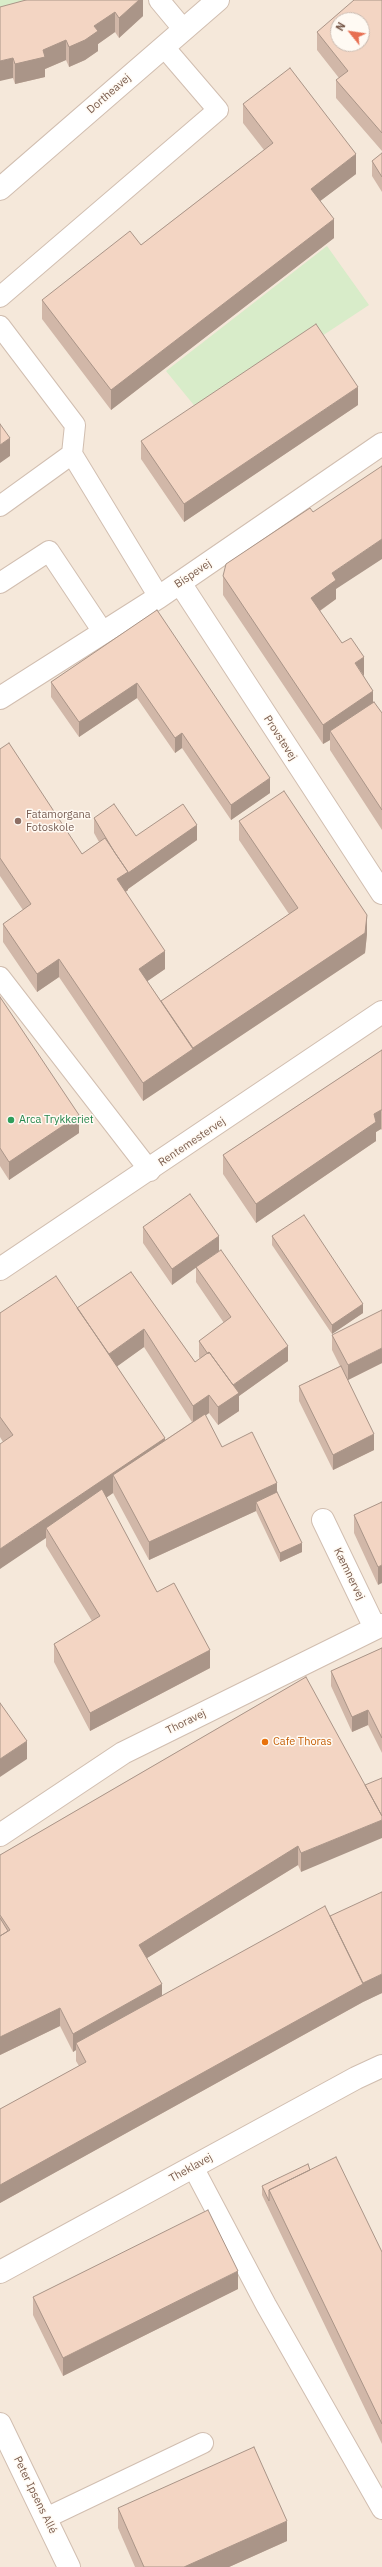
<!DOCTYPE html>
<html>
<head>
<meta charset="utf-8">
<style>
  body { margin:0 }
  #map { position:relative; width:382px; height:2567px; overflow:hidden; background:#fdf6ec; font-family:"IBM Plex Sans",sans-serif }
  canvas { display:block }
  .north { position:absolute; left:330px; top:12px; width:40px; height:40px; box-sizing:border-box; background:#fffaf3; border:1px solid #cabbb1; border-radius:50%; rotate:300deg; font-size:11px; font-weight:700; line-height:16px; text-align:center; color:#7a5c4d }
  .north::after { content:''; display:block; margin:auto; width:14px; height:18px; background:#e76f51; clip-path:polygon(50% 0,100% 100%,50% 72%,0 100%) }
</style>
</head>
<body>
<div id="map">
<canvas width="382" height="2567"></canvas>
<div class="north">N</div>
</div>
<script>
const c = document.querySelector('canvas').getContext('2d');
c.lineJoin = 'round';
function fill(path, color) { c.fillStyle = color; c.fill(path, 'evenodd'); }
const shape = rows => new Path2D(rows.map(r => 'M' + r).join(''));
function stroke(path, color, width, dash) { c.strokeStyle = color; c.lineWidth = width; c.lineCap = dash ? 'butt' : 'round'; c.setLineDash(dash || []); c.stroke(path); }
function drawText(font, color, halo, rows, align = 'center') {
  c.font = font + ' "IBM Plex Sans",sans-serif'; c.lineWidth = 3; c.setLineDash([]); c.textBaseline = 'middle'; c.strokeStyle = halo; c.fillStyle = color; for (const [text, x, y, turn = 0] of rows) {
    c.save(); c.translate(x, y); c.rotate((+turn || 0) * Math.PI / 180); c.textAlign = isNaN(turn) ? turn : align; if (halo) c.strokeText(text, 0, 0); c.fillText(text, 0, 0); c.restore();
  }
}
const residential = shape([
  [0,0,382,0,382,2567,0,2567],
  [338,20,362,20,362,44,338,44]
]);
const green = shape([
  [0,0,31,0,0,8],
  [327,246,369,305,202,415,166,371]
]);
const lane = shape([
  [159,0,184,30],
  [0,297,218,110,164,47],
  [0,326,75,425,72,454,159,597],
  [0,506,72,454],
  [0,583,49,551,103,632],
  [0,977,150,1171],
  [193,2167,266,2305,382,2509],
  [46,2518,203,2443]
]);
const street = shape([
  [0,189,218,0],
  [180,583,382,893],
  [0,698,159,597,382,444],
  [0,1269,382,1012],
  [323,1520,375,1628],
  [0,1835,123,1753,382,1625],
  [0,2272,356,2078,382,2066],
  [0,2424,69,2567]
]);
const wall = shape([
  [143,0,143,16,119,38,115,32,98,44,98,51,85,60,69,67,66,60,45,69,45,77,15,84,13,78,0,7],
  [382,0,382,151,336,98,336,80,339,78,317,50,317,32],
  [243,104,356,174,320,201,334,238,111,410,42,319,42,300,141,245,264,150,243,123],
  [382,153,382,192,372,176,372,161],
  [358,405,184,522,141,459,141,441],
  [223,576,336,589,336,599,320,611,364,676,373,702,382,713,382,830,330,750,330,740,323,744,223,595],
  [157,610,270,793,231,820,182,748,175,753,137,698,79,737,51,697,51,682],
  [0,749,82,854,99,842,94,833,94,818,136,836,197,840,128,889,128,890,126,892,165,969,147,981,161,1001,289,914,239,840,239,821,367,934,365,953,143,1101,59,977,37,992,3,942,3,924,23,910,0,876],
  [0,997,79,1133,9,1180,0,1166],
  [382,1050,382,1130,381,1129,376,1132,376,1141,256,1223,223,1174,223,1155],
  [143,1227,219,1251,197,1267,288,1361,239,1396,239,1411,218,1425,209,1413,205,1416,222,1447,277,1492,302,1552,280,1562,256,1511,149,1560,113,1493,106,1498,157,1592,210,1668,90,1731,54,1662,54,1644,92,1621,46,1546,46,1538,3,1442,0,1437,0,1313,77,1308,131,1272,195,1362,200,1359,199,1357,199,1341,224,1323,196,1282,196,1267,172,1285,143,1243],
  [144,1347,192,1422,165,1440,117,1366],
  [272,1236,363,1313,332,1334,272,1245],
  [332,1335,382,1363,348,1380,374,1450,333,1470,299,1401,299,1386,340,1366,332,1350],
  [382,1502,378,1585,354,1533,354,1515],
  [382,1648,382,1753,368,1725,352,1732,331,1686,331,1671],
  [306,1677,301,1872,298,1865,147,1958,162,1996,330,1916,382,1993,363,2002,0,2203,0,2109,79,2066,76,2061,76,2050,73,2052,60,2026,0,2055,0,1855],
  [310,2170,382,2252,382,2444,262,2195,262,2186],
  [238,2289,63,2376,33,2315,33,2297],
  [118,2508,287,2541,229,2567,135,2567,118,2528]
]);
const shadedWall = shape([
  [139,0,143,0,143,16,119,38,119,18],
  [115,12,115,32,98,44,98,51,85,60,69,67,69,47,94,26],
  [66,40,66,60,45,69,45,77,15,84,15,64,43,50],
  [13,58,13,78,0,81,0,61],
  [356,154,356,174,311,208,311,189],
  [334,219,334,238,111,410,111,390],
  [358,387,358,405,184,522,184,504],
  [10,438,10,456,0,463,0,445],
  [382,539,382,559,336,589,336,599,311,617,311,598,332,573],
  [364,657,364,676,355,663],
  [137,683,137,698,79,737,79,722],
  [373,691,373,711,330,731,330,740,323,744,323,725],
  [182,733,182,748,175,753,175,738],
  [270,778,270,793,231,820,231,805],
  [197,825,197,840,128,889,128,890,117,897,117,879],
  [367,915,367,934,365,953,143,1101,143,1083,193,1049,193,1048],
  [165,951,165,969,139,987,139,969],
  [59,959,59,977,37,992,37,974],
  [381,1110,381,1129,376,1132,376,1141,256,1223,256,1204,374,1114],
  [79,1115,79,1133,9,1180,9,1162],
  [219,1236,219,1251,172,1285,172,1269],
  [363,1304,363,1313,332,1334,332,1325],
  [144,1329,144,1347,108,1373,108,1355],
  [288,1346,288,1361,239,1396,239,1411,218,1425,218,1407,232,1386],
  [382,1348,382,1363,348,1380,348,1365],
  [209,1395,209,1413,193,1424,193,1406],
  [374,1434,374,1450,333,1470,333,1455],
  [165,1438,165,1458,113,1475,113,1493,51,1535,46,1528,46,1538,0,1569,0,1549],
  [277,1483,277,1501,256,1502,256,1511,149,1560,149,1542],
  [302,1543,302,1552,280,1562,280,1553],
  [382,1565,382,1583,378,1585,378,1567],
  [210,1650,210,1668,90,1731,90,1713],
  [368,1710,368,1725,352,1732,352,1717],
  [27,1741,27,1759,0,1777,0,1759],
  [382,1820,382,1838,301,1872,301,1853],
  [298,1846,298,1865,139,1963,139,1945],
  [382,1974,382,1993,363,2002,363,1983],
  [162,1984,162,2002,76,2043,76,2050,73,2052,73,2034],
  [363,1984,363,2002,0,2203,0,2185],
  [60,2008,60,2026,0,2055,0,2037],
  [238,2271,238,2289,63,2376,63,2358],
  [287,2521,287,2541,229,2567,184,2567]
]);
const building = shape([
  [26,0,139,0,119,18,115,12,94,26,98,31,85,40,69,47,66,40,43,50,45,57,15,64,13,58,0,61,0,7,26,0],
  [354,0,382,0,382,133,336,80,348,71,317,32,354,0],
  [338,20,362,20,362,44,338,44,338,20],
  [290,68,356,154,311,189,334,219,111,390,42,300,130,231,141,245,273,143,243,104,290,68],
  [382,153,382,177,372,161,382,153],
  [316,324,358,387,184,504,141,441,316,324],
  [0,424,10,438,0,445,0,424],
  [382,466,382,539,332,573,336,580,311,598,342,643,351,638,364,657,355,663,373,691,323,725,223,576,226,564,310,508,313,512,382,466],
  [157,610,270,778,231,805,182,733,175,738,137,683,79,722,51,682,157,610],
  [374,702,382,713,382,810,330,731,374,702],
  [9,743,82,854,105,838,128,872,117,879,165,951,139,969,193,1049,143,1083,59,959,37,974,3,924,31,904,0,858,0,749,9,743],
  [284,791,367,915,365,933,193,1048,161,1001,298,908,239,821,284,791],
  [114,804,136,836,183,804,197,825,128,873,128,872,115,853,94,818,114,804],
  [0,997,79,1115,9,1162,0,1148,0,997],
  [382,1050,382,1110,381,1110,374,1114,376,1122,256,1204,223,1155,382,1050],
  [190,1194,219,1236,172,1269,143,1227,190,1194],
  [304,1215,363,1304,332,1325,272,1236,304,1215],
  [221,1250,288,1346,233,1385,209,1352,208,1354,199,1341,231,1317,196,1267,221,1250],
  [131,1272,195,1362,209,1352,239,1393,218,1407,209,1395,193,1406,144,1329,109,1354,77,1308,131,1272],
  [56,1276,165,1438,0,1549,0,1444,13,1435,0,1417,0,1313,56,1276],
  [382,1310,382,1348,348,1365,332,1335,382,1310],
  [341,1366,374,1434,333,1455,299,1386,341,1366],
  [205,1414,222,1447,252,1432,277,1483,149,1542,113,1475,205,1414],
  [102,1489,157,1592,174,1583,210,1650,90,1713,54,1644,100,1616,46,1528,102,1489],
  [277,1492,302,1543,280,1553,256,1502,277,1492],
  [382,1502,382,1565,378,1567,354,1515,382,1502],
  [382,1648,382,1738,368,1710,352,1717,331,1671,382,1648],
  [306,1677,382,1816,382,1820,301,1853,298,1846,139,1945,162,1984,73,2034,60,2008,0,2037,0,1936,10,1930,0,1915,0,1855,306,1677],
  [0,1703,27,1741,0,1759,0,1703],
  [382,1778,382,1816,365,1785,382,1778],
  [382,1892,382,1974,363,1983,330,1916,382,1892],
  [325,1906,363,1984,0,2185,0,2109,86,2062,76,2043,325,1906],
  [0,1918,8,1931,0,1936,0,1918],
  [336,2157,382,2252,382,2424,269,2190,336,2157],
  [308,2164,310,2170,269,2190,269,2201,262,2186,308,2164],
  [208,2210,238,2271,63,2358,33,2297,208,2210],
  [254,2447,287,2521,184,2567,144,2567,118,2508,254,2447]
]);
const markers = [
  [18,821,4,"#8d6e63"],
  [11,1120,4,"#2e9e5b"],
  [265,1742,4,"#e8710a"]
];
const streetNames = [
  ["Dortheavej",109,94,-41],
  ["Bispevej",193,574,-34],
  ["Provstevej",280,738,57],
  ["Rentemestervej",192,1142,-34],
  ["Kæmnervej",349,1574,64],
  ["Thoravej",186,1722,-26],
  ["Theklavej",191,2168,-29],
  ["Peter Ipsens Allé",35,2495,64]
];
const educationNames = [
  ["Fatamorgana",26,815],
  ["Fotoskole",26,828]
];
const leisureNames = [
  ["Arca Trykkeriet",19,1120]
];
const foodNames = [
  ["Cafe Thoras",273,1742]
];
fill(residential, '#f5e8da');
fill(green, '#d8ecc9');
stroke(lane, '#d1beb0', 22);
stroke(street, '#d1beb0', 24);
stroke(lane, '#fff', 20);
stroke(street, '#fff', 22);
fill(wall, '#d1b7a8');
fill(shadedWall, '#aa9588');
fill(building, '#f3d5c3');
stroke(building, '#aa9588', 1);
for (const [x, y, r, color] of markers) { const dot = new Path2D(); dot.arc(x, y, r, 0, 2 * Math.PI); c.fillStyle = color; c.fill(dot); stroke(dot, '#fffaf3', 1.5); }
drawText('11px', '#7a5c4d', '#fffaf3', streetNames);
drawText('11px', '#785e54', '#fffaf3', educationNames, 'left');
drawText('11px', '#27864d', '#fffaf3', leisureNames, 'left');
drawText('11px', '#c56008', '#fffaf3', foodNames, 'left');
</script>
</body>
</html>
